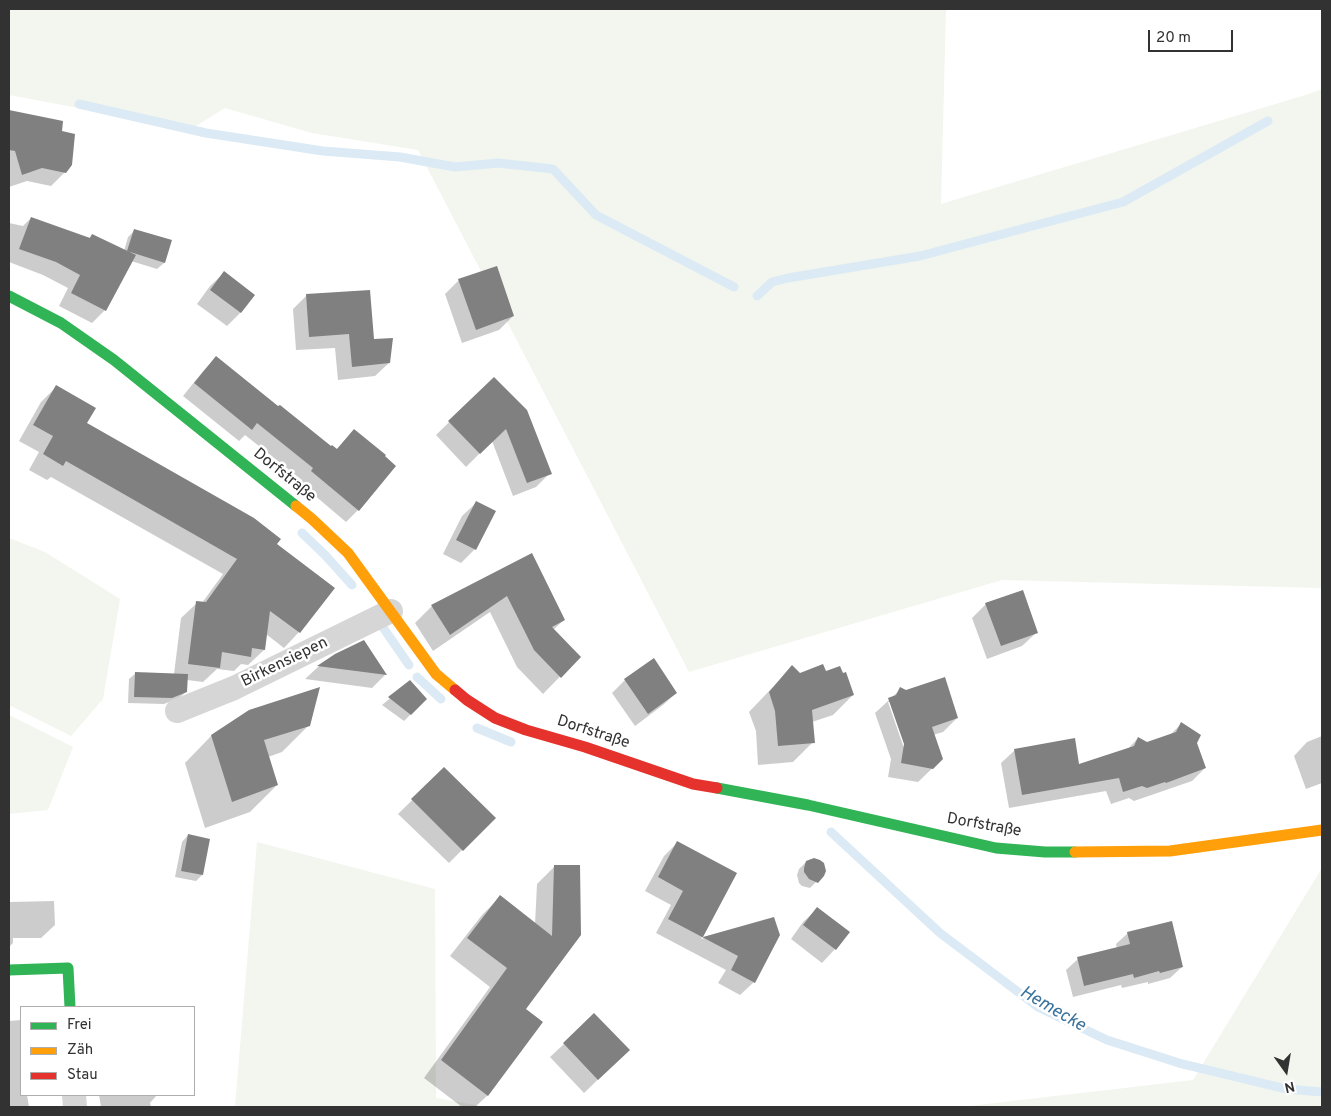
<!DOCTYPE html>
<html>
<head>
<meta charset="utf-8">
<style>
  body { margin:0 }
  #map { position:relative; width:1331px; height:1116px; overflow:hidden; background:#fff; font-family:Overpass,sans-serif }
  canvas { display:block }
  .frame { position:absolute; inset:0; border:10px solid #323232; pointer-events:none }
  .legend { position:absolute; left:20px; top:1006px; width:175px; height:90px; box-sizing:border-box; background:#fff; border:1px solid #adadad; margin:0; padding:6px 9px; list-style:none; font-size:15px; color:#323232 }
  .legend li { display:flex; align-items:center; gap:10px; height:25px }
  .legend b { width:25px; border:1px solid #adadad }
  .north { position:absolute; left:1261px; top:1046px; width:50px; height:50px; -webkit-text-stroke:4px #fff; paint-order:stroke; rotate:167deg; font-size:14px; font-weight:700; line-height:20px; text-align:center; color:#323232 }
  .north::after { content:''; display:block; margin:auto; width:18px; height:22px; background:#323232; clip-path:polygon(50% 0,100% 100%,50% 72%,0 100%) }
  .scale { position:absolute; left:1148px; top:30px; width:85px; height:22px; box-sizing:border-box; border:2px solid #323232; border-top:0; padding-left:6px; font-size:15px; line-height:18px; white-space:nowrap; color:#323232; -webkit-text-stroke:4px #fff; paint-order:stroke }
</style>
</head>
<body>
<div id="map">
<canvas width="1331" height="1116"></canvas>
<div class="frame"></div>
<ul class="legend">
<li><b style="height:6px;background:#30b455"></b>Frei</li>
<li><b style="height:6px;background:#ff9f0a"></b>Zäh</li>
<li><b style="height:6px;background:#e5322d"></b>Stau</li>
</ul>
<div class="north">N</div>
<div class="scale">20 m</div>
</div>
<script>
const c = document.querySelector('canvas').getContext('2d');
c.lineJoin = 'round';
function fill(path, color) { c.fillStyle = color; c.fill(path, 'evenodd'); }
const shape = rows => new Path2D(rows.map(r => 'M' + r).join(''));
function stroke(path, color, width, dash) { c.strokeStyle = color; c.lineWidth = width; c.lineCap = dash ? 'butt' : 'round'; c.setLineDash(dash || []); c.stroke(path); }
function drawText(font, color, halo, rows, align = 'center') {
  c.font = font + ' Overpass,sans-serif'; c.lineWidth = 5; c.setLineDash([]); c.textBaseline = 'middle'; c.strokeStyle = halo; c.fillStyle = color; for (const [text, x, y, turn = 0] of rows) {
    c.save(); c.translate(x, y); c.rotate((+turn || 0) * Math.PI / 180); c.textAlign = isNaN(turn) ? turn : align; if (halo) c.strokeText(text, 0, 0); c.fillText(text, 0, 0); c.restore();
  }
}
const green = shape([
  [9,9,946,9,941,204,1309,94,1322,89,1322,588,1002,580,689,672,418,150,312,133,225,108,191,129,9,95],
  [9,538,45,552,120,599,103,699,71,736,9,705],
  [9,715,73,747,48,810,9,814],
  [257,842,435,889,436,1098,487,1107,235,1107],
  [1322,868,1322,1107,961,1107,1193,1080]
]);
const shadow = shape([
  [9,111,62,122,61,132,65,172,51,186,27,181,9,187],
  [31,218,88,239,92,235,124,251,128,237,135,230,171,240,164,263,157,269,131,261,105,310,92,323,59,306,68,288,43,275,9,262,9,223,23,226],
  [224,273,254,295,240,313,227,326,197,304,210,286],
  [459,280,513,316,499,330,462,343,445,294],
  [307,295,373,340,389,363,375,376,338,380,335,348,296,350,293,309],
  [216,358,278,408,336,450,354,430,358,510,346,522,300,483,302,480,245,435,239,441,183,396,204,370],
  [494,378,550,473,536,487,513,496,492,441,466,467,436,435],
  [56,387,86,424,275,544,333,588,299,632,284,648,266,634,264,650,248,665,241,664,234,671,217,669,203,682,187,680,186,692,179,698,164,704,128,703,129,679,136,673,174,674,181,618,197,603,202,603,223,574,51,477,47,480,29,470,39,452,19,441,41,402],
  [476,503,475,549,461,563,443,554,462,516],
  [532,555,564,620,553,630,579,657,543,694,517,667,490,612,433,651,415,623,432,606],
  [986,604,1036,633,1022,646,987,659,972,618],
  [364,641,385,675,372,688,305,679,318,667,335,655],
  [653,660,676,693,663,705,635,726,612,693,625,680],
  [792,667,800,674,853,695,833,715,812,722,813,742,793,762,758,765,756,731,749,712],
  [410,682,426,699,404,721,382,705],
  [901,689,957,718,943,732,933,735,942,759,918,782,888,777,891,759,875,713],
  [888,702,891,702,907,750,905,751],
  [1181,724,1196,743,1205,768,1192,781,1134,801,1129,798,1111,804,1106,791,1009,808,1001,763,1014,751,1074,740,1078,766,1127,750,1138,738,1147,743,1169,736],
  [309,725,282,752,268,757,277,785,250,812,205,828,185,763,212,735],
  [1322,736,1322,783,1306,789,1294,756,1307,742],
  [444,769,494,818,449,863,398,814],
  [188,835,202,875,196,881,175,877,182,842],
  [677,843,735,874,701,939,773,919,754,982,740,995,718,983,726,970,656,933,671,905,645,891,664,856],
  [806,862,823,875,810,888,802,886,799,883,797,875,799,869],
  [554,867,579,935,524,1009,488,1095,475,1107,462,1107,424,1078,490,987,450,956,482,915,500,897,535,924,537,884],
  [54,901,55,925,41,938,13,938,13,943,9,947,9,902],
  [817,909,835,949,822,963,791,939,803,922],
  [1128,933,1182,967,1170,978,1148,984,1148,982,1122,988,1121,985,1073,997,1066,970,1078,959,1117,949,1116,944],
  [21,1020,21,1095,27,1095,29,1107,9,1107,9,1021],
  [564,1044,615,1063,584,1093,550,1057],
  [99,1095,156,1095,156,1096,150,1103,151,1107,101,1107]
]);
const stream = shape([
  [79,104,206,133,323,151,400,157,455,167,498,163,553,169,596,215,734,287],
  [757,296,772,282,788,278,920,256,1123,202,1268,121],
  [302,533,325,555,352,585],
  [382,626,409,665],
  [417,677,441,699],
  [477,728,511,742],
  [831,832,940,933,1038,1007,1107,1040,1179,1063,1287,1089,1322,1092]
]);
const building = shape([
  [9,110,63,121,62,131,75,134,72,165,66,173,42,168,22,175,15,151,9,150],
  [31,217,90,238,92,234,136,255,106,311,71,293,80,275,56,262,19,249],
  [134,229,172,240,165,263,127,251],
  [497,266,514,316,476,330,458,279],
  [224,271,255,295,241,313,210,290],
  [370,290,374,339,393,338,390,363,352,367,349,334,309,337,306,294],
  [216,356,278,406,280,405,331,446,332,445,337,449,354,429,386,455,385,456,396,466,359,511,311,471,313,468,257,423,252,430,194,383],
  [494,377,527,410,552,474,527,483,506,429,480,454,448,421],
  [56,385,96,408,87,423,254,518,281,539,277,544,335,588,300,633,270,611,265,650,252,648,251,657,222,652,220,668,188,664,196,601,206,602,237,559,66,461,63,466,43,454,53,436,33,425],
  [476,501,496,511,476,550,456,540],
  [532,553,565,620,552,627,581,657,561,678,534,650,507,596,450,635,431,605],
  [1023,590,1038,633,1001,646,985,603],
  [364,640,387,675,317,666,335,654],
  [654,658,677,693,648,714,624,679],
  [823,664,826,671,840,666,843,673,846,672,854,695,812,710,815,743,778,746,775,711,769,692,792,665,800,673],
  [135,672,188,674,187,692,172,698,134,697],
  [945,677,958,718,932,727,943,759,933,769,901,763,904,744,888,698,896,695,900,687,906,690],
  [410,680,427,699,411,715,388,697],
  [320,687,310,726,264,740,278,785,232,802,211,735,249,710],
  [1181,722,1201,735,1197,743,1206,768,1166,783,1165,782,1147,788,1142,786,1123,792,1119,778,1022,795,1014,749,1075,738,1079,764,1134,746,1138,737,1147,742,1176,732],
  [444,767,496,818,463,851,411,799],
  [188,834,210,839,203,875,181,871],
  [677,841,737,873,703,937,774,917,780,935,755,983,731,970,738,956,668,919,683,891,658,877],
  [814,858,820,860,824,863,826,871,824,876,818,883,809,879,804,872,804,868,806,861],
  [554,865,580,865,581,935,526,1009,543,1022,488,1096,441,1060,507,968,467,938,500,895,552,936],
  [817,907,850,932,836,950,803,925],
  [1172,921,1183,967,1160,973,1159,971,1134,978,1133,974,1084,986,1077,957,1130,944,1127,932],
  [594,1013,630,1050,598,1080,563,1043]
]);
const street = shape([
  [177,711,234,688,391,611],
  [74,1095,75,1107]
]);
const fast = shape([
  [9,296,61,323,114,360,296,506],
  [717,788,808,805,996,848,1045,852,1075,852],
  [9,970,68,968,70,1007]
]);
const slow = shape([
  [296,506,312,519,348,553,436,674,455,690],
  [1075,852,1170,851,1322,830]
]);
const jam = shape([
  [455,690,467,700,495,718,526,730,585,747,693,784,717,788]
]);
const streetNames = [
  ["Dorfstraße",284,476,39],
  ["Birkensiepen",285,663,-26],
  ["Dorfstraße",593,733,18],
  ["Dorfstraße",984,826,10]
];
const waterNames = [
  ["Hemecke",1052,1010,30]
];
fill(green, '#f2f6ee');
fill(shadow, '#0003');
stroke(stream, '#dbeaf4', 9);
fill(building, '#808080');
stroke(street, '#d6d6d6', 24);
stroke(fast, '#30b455', 11);
stroke(slow, '#ff9f0a', 11);
stroke(jam, '#e5322d', 11);
drawText('16px', '#323232', '#fff', streetNames);
drawText('italic 18px', '#39729c', '#fff', waterNames);
</script>
</body>
</html>
